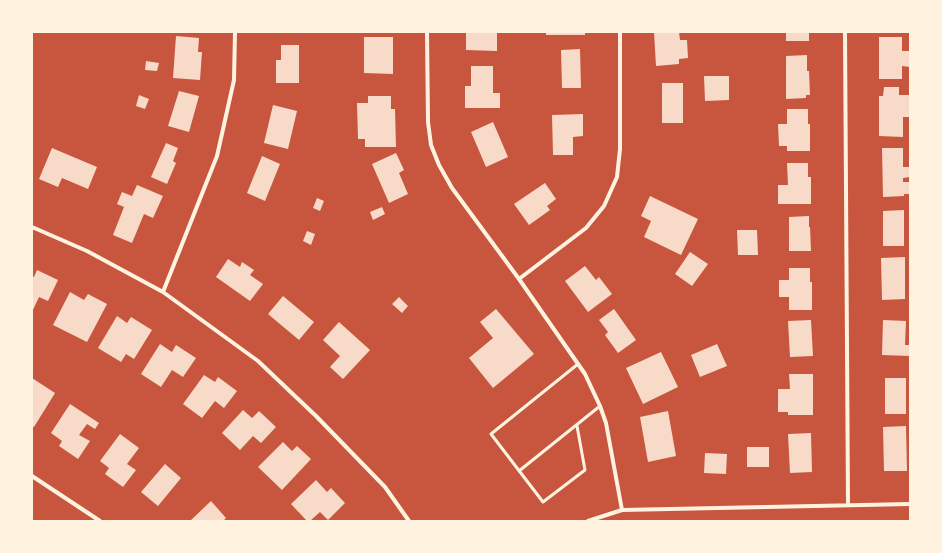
<!DOCTYPE html>
<html>
<head>
<meta charset="utf-8">
<style>
  body { margin:0 }
  #map { position:relative; width:942px; height:553px; overflow:hidden; background:#c8553d; font-family:"Noto Sans",sans-serif }
  canvas { display:block }
  .frame { position:absolute; inset:0; border:33px solid #fff3e0; pointer-events:none }
</style>
</head>
<body>
<div id="map">
<canvas width="942" height="553"></canvas>
<div class="frame"></div>
</div>
<script>
const c = document.querySelector('canvas').getContext('2d');
c.lineJoin = 'round';
function fill(path, color) { c.fillStyle = color; c.fill(path, 'evenodd'); }
const shape = rows => new Path2D(rows.map(r => 'M' + r).join(''));
function stroke(path, color, width, dash) { c.strokeStyle = color; c.lineWidth = width; c.lineCap = dash ? 'butt' : 'round'; c.setLineDash(dash || []); c.stroke(path); }
const building = shape([
  [466,32,497,32,497,51,466,50],
  [546,32,585,32,585,35,546,35],
  [654,32,679,32,680,40,687,40,688,58,679,59,679,64,656,66],
  [786,32,809,32,809,41,786,41],
  [176,36,199,38,198,52,202,52,200,80,173,78],
  [364,37,393,37,393,74,364,73],
  [879,37,902,37,902,51,910,51,910,67,902,66,902,79,879,79],
  [281,45,299,45,299,83,276,83,276,60,281,60],
  [580,49,581,88,562,88,561,50],
  [807,55,807,71,809,71,810,95,806,95,806,98,786,99,786,56],
  [146,61,159,63,157,71,145,70],
  [471,66,493,66,493,93,500,93,500,108,465,108,465,86,471,86],
  [704,76,729,76,729,100,705,101],
  [662,83,683,83,683,123,662,123],
  [884,87,899,87,899,95,910,95,910,117,903,117,903,137,879,136,879,96,883,96],
  [179,91,199,96,189,132,168,126],
  [139,95,149,99,145,109,136,106],
  [368,96,391,96,391,109,395,109,396,147,365,147,365,139,358,139,357,103,368,103],
  [273,105,297,111,288,149,264,143],
  [787,109,808,109,808,124,810,124,810,151,787,151,787,146,779,146,778,124,787,124],
  [583,114,583,136,573,137,573,155,553,155,552,115],
  [493,122,508,157,486,167,471,132],
  [166,143,178,148,173,161,176,163,167,184,151,177],
  [52,148,97,167,88,189,62,178,58,187,39,179],
  [882,148,903,148,903,167,910,167,910,177,903,178,903,182,910,182,910,194,904,194,904,196,883,197],
  [396,153,404,170,399,173,408,194,389,203,372,164],
  [262,156,280,164,265,201,247,193],
  [787,163,808,163,808,177,811,177,811,204,778,204,778,185,788,185],
  [545,183,556,199,547,206,550,210,529,225,514,204],
  [137,185,163,196,153,218,144,214,132,243,113,235,124,207,117,204,122,192,132,196],
  [650,196,698,219,681,255,644,237,651,221,641,216],
  [317,198,324,201,320,211,313,208],
  [382,207,385,214,373,220,370,212],
  [904,210,904,246,883,246,883,211],
  [809,216,809,227,810,227,811,251,789,251,789,217],
  [737,230,757,230,758,255,738,255],
  [307,231,315,234,311,245,303,241],
  [690,252,708,264,692,286,675,274],
  [905,257,905,299,882,300,881,258],
  [228,259,240,267,242,262,254,270,250,275,263,284,250,301,216,277],
  [585,266,596,280,599,277,612,294,588,312,565,281],
  [789,268,810,268,810,282,812,282,812,310,789,310,789,297,779,297,779,280,789,280],
  [37,270,58,280,48,301,39,297,32,312,32,276,34,277],
  [70,292,84,300,88,294,107,304,87,342,53,325],
  [283,296,314,322,299,340,268,314],
  [399,297,408,306,402,313,392,304],
  [496,309,534,354,493,388,469,358,493,338,480,322],
  [614,309,636,340,618,353,605,335,608,332,599,320],
  [117,316,127,323,131,317,152,330,134,359,126,354,121,362,98,348],
  [811,320,813,356,790,357,788,321],
  [883,320,906,321,905,345,910,345,910,356,882,355],
  [339,322,370,350,343,379,330,367,340,356,323,340],
  [160,344,172,352,176,345,196,358,183,377,172,370,161,387,141,374],
  [717,344,727,366,700,377,691,355],
  [661,352,678,387,643,404,626,368],
  [789,374,813,374,813,415,788,415,788,412,778,412,778,389,790,389],
  [204,375,215,382,218,377,237,391,224,408,215,401,202,418,183,404],
  [32,378,55,393,34,427,32,426],
  [885,378,906,378,906,414,885,414],
  [70,404,99,423,95,429,87,424,79,435,90,441,78,459,59,446,62,441,51,433],
  [243,410,252,418,259,411,276,427,261,443,253,436,240,450,222,433],
  [668,411,676,456,648,462,640,417],
  [906,426,907,471,884,471,883,427],
  [811,433,812,472,790,473,788,434],
  [120,434,139,448,127,464,136,470,123,487,105,474,109,468,100,461],
  [283,442,292,451,297,446,311,459,282,490,258,467],
  [747,447,769,447,769,467,747,467],
  [705,453,727,454,726,474,704,473],
  [165,464,181,478,158,506,141,492],
  [316,480,327,492,331,488,345,503,328,520,320,512,310,521,307,521,291,504],
  [211,501,226,518,223,521,190,521]
]);
const service = shape([
  [577,426,585,470,543,502,491,434,578,364],
  [519,471,600,406]
]);
const minor = shape([
  [427,32,428,122,431,145,439,165,452,188,519,279,585,374,600,406,606,423,622,510],
  [845,32,848,504],
  [32,227,87,251,163,292,258,361,316,416,385,487,409,521],
  [519,279,586,228,604,206,617,177,620,149,620,32],
  [163,292,217,156,234,80,235,32],
  [32,476,100,521],
  [588,521,622,510,910,504]
]);
fill(building, '#f7dbc8');
stroke(service, '#fff3e0', 3);
stroke(minor, '#fff3e0', 4);
</script>
</body>
</html>
